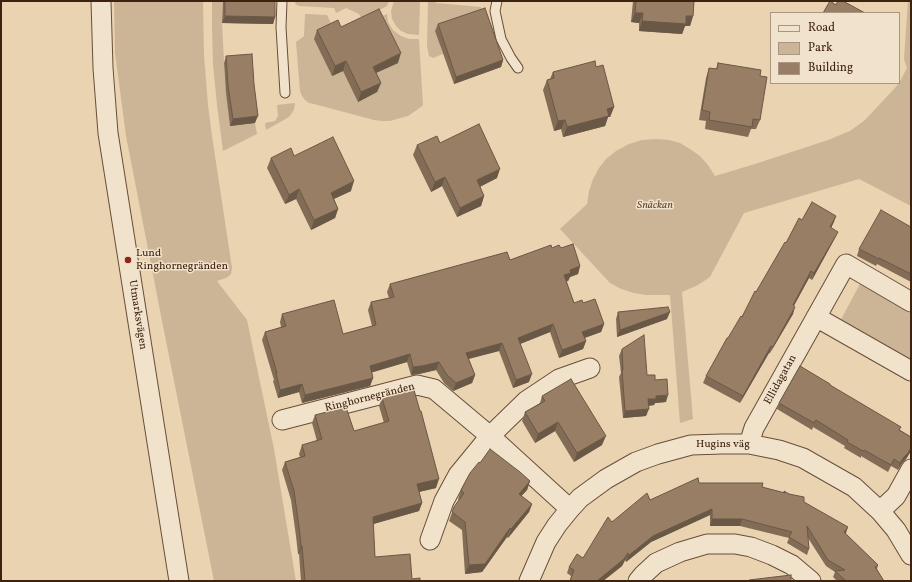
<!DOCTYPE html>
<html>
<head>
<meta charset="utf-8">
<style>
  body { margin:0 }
  #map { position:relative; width:912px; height:582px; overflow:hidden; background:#e9d3b1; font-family:Vollkorn,serif }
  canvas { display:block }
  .frame { position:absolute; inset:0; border:2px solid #3e2210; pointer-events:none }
  .legend { position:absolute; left:770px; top:12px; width:130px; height:72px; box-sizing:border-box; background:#f1e2cc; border:1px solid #a99581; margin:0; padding:5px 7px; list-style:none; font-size:12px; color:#3e2210 }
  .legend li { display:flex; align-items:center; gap:8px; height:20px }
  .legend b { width:20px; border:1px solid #a99581 }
</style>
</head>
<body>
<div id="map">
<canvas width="912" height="582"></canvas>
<div class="frame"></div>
<ul class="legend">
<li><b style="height:5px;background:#f1e2cc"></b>Road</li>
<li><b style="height:11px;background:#ccb596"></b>Park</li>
<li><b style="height:11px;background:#977e64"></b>Building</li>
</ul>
</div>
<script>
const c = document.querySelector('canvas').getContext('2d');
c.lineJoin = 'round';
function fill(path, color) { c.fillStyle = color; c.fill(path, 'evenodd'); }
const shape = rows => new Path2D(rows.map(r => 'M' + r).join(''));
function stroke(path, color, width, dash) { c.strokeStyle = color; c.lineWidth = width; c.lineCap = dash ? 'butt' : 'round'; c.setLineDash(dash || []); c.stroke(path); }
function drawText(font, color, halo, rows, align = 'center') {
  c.font = font + ' Vollkorn,serif'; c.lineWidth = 3; c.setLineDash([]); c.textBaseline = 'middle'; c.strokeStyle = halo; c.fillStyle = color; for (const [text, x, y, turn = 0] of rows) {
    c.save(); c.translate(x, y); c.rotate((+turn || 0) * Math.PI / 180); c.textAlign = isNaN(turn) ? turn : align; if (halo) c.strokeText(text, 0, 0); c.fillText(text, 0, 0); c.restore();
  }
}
const green = shape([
  [114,1,203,1,204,55,208,105,212,136,232,268,231,274,229,276,226,278,217,281,247,320,274,449,296,581,214,581,163,326,126,136,115,53],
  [212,1,223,1,222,23,225,80,230,126,255,123,257,134,223,151,217,105,213,64,212,28],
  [296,1,389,1,387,6,362,19,359,14,346,8,336,13,334,8,299,6,295,4],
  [394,1,420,1,419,35,408,34,401,31,396,26,392,19,391,11,393,4],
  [428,1,436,1,436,3,481,7,482,15,436,31,443,54,433,58,429,56,427,46],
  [908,1,911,1,911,206,859,179,744,213,710,277,698,285,682,292,693,419,680,423,670,295,646,295,634,293,621,289,610,283,560,229,587,204,589,191,593,179,599,168,606,159,616,151,629,144,642,140,656,139,669,140,680,143,690,149,700,156,708,165,715,176,755,164,828,140,850,131,865,120,894,89,899,83,907,68,904,59],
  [305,14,327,15,339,40,346,33,387,14,388,22,393,30,401,36,409,39,419,39,423,105,421,107,408,116,397,119,390,121,382,121,374,120,314,104,309,103,305,100,302,96,300,91,296,42,304,36],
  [295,103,294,110,289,117,266,130,265,123,275,121,278,116,277,105],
  [860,284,911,313,911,363,839,323]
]);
const service = shape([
  [282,1,281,27,285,93],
  [497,1,495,11,501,39,511,58,518,68]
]);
const minor = shape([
  [101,1,103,68,108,133,179,581],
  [816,317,911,371],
  [282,420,417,385,434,389,490,436,570,509],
  [749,444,754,428,846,264,911,302],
  [880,511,896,496,911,469],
  [430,540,444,501,458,475,490,436,526,401,559,379,590,368],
  [529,581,546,542,557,525,570,509,580,498,606,479,636,462,658,454,691,445,722,444,749,444,779,450,803,458,854,487,880,511,896,530,911,555],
  [638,581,643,575,656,563,680,552,707,544,735,544,751,547,772,555,792,565,811,581]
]);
const wall = shape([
  [223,1,275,1,275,17,273,24,222,23],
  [633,1,694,1,693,16,690,26,685,26,682,34,639,31,639,23,631,22],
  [438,24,503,60,501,67,454,84,435,31],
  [341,27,398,63,376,73,381,83,377,92,358,102,343,71,332,76,314,39,317,30],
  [226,56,255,123,230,126,226,93,224,63],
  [718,63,760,76,760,120,756,129,751,129,748,137,705,129,706,121,699,120,706,78,709,68,716,69],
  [596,67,614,107,610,117,608,117,605,126,563,137,561,129,554,131,543,90,547,80,550,79,553,72],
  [440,143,497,178,480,187,484,196,481,206,457,217,442,186,431,192,413,155,417,145],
  [294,156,351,191,334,199,338,209,335,218,311,230,296,199,285,204,267,168,271,158],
  [836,216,831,228,835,238,812,280,809,278,794,306,793,314,770,353,769,353,740,403,703,383,706,376,786,243,802,220],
  [911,227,911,282,877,264,876,266,857,256,859,249],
  [552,248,561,248,580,266,578,274,570,277,568,281,566,281,574,303,583,303,604,324,601,332,584,338,586,341,583,349,559,358,550,332,520,344,529,382,513,388,499,351,469,359,475,375,472,383,453,391,444,383,436,370,419,374,411,375,407,362,372,372,373,378,370,386,302,403,299,392,278,398,273,381,274,380,262,340,265,332,281,327,280,322,282,314,343,334,372,326,368,310,371,302,389,298,387,292,390,284,510,260],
  [618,312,667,319,617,337,616,319],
  [622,349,647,375,655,380,666,402,655,403,654,405,648,406,646,416,623,418,619,377,621,373,619,356],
  [830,385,911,437,911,451,906,459,902,463,898,470,891,466,888,472,861,456,861,458,844,448,845,446,813,427,812,430,777,409,779,403],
  [542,396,602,445,574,462,555,431,535,443,522,421,525,412,540,403],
  [382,398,436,488,419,492,422,503,419,511,373,524,375,557,412,579,420,581,301,581,299,554,298,554,296,536,291,500,282,470,285,462,300,457,299,454,302,445,317,441,312,423,315,415,354,431,384,423,379,406],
  [480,463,530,481,527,490,521,496,532,504,529,512,508,538,507,537,482,572,465,574,462,530,449,521,454,507,459,500,458,499,461,490],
  [699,483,762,487,783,493,784,491,804,502,846,534,878,565,877,569,884,581,837,581,833,577,835,572,826,566,808,538,809,549,807,555,787,543,789,538,740,526,710,526,710,515,651,542,626,562,625,560,622,566,603,581,570,581,571,576,567,573,569,567,583,558,612,522,650,500]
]);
const shadedWall = shape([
  [635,13,643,13,639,23,631,22],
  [225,16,275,17,273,24,222,23],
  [686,16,693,16,690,26,685,26,682,34,639,31,642,21],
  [401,53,398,63,369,76,373,67],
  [503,60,501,67,454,84,456,77],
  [346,61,343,71,332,76,335,66],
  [381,83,377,92,358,102,361,92],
  [614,107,610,117,608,117,605,126,563,137,567,127,607,109],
  [258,116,255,123,230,126,233,119],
  [565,120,561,129,554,131,558,121],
  [500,169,497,178,473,190,477,180],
  [445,177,442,186,431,192,435,182],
  [354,181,351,191,327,202,331,193],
  [299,189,296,199,285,204,289,195],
  [484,196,481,206,457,217,460,208],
  [338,209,335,218,311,230,314,220],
  [836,216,834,222,828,234,830,227],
  [838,232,835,238,812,280,814,273],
  [580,266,578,274,570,277,568,281,561,283,564,275,570,270],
  [811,271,809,278,790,312,793,305],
  [795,307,793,314,770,353,773,347],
  [670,312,667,319,617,337,620,330],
  [553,324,550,332,515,346,518,338],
  [604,324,601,332,579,340,582,332],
  [586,341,583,349,559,358,562,350],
  [502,343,499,351,463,360,466,353],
  [771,346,769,353,740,403,743,396],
  [410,354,407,362,367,374,370,366],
  [439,362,436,370,419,374,411,375,413,367],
  [532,374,529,382,513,388,516,380],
  [475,375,472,383,453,391,456,383],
  [373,378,370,386,302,403,305,395],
  [302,384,299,392,278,398,280,390],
  [668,395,666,402,655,403,654,405,645,406,648,399,656,396],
  [649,409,646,416,623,418,625,411],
  [558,422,555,431,535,443,538,434],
  [606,436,602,445,574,462,577,453],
  [911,448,911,451,906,459,902,463,898,470,900,463,904,457],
  [439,479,436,488,414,493,417,484],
  [530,481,527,490,516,502,519,494],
  [422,503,419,511,370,525,373,517],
  [532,504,529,512,508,538,511,529],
  [712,509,710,515,651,542,626,562,628,556,653,536],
  [712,519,742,519,740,526,710,526],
  [848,527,846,533,841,538,844,532],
  [510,528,507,537,482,572,465,574,469,565],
  [301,546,302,546,299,554,298,554],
  [628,553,625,560,622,566,603,581,597,581]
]);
const building = shape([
  [225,1,275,1,275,17,225,16,225,1],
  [636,1,694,1,693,16,686,16,686,24,642,21,643,13,635,13,636,1],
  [830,1,836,5,838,1,843,1,865,13,823,13,830,1],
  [485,8,503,60,456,77,438,24,485,8],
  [379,9,401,53,373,67,381,83,361,92,346,61,335,66,317,30,338,20,341,27,379,9],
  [252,54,254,84,258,116,233,119,228,86,226,56,252,54],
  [595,61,596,67,603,65,614,107,607,109,609,116,567,127,565,120,558,121,547,80,554,78,553,72,595,61],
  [718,63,761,70,760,76,767,77,760,120,753,119,752,127,709,120,710,112,702,110,709,68,717,69,718,63],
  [479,124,500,169,477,180,484,196,460,208,445,177,435,182,417,145,437,136,440,143,479,124],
  [333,137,354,181,331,193,338,209,314,220,299,189,289,195,271,158,291,148,294,156,333,137],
  [812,202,836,216,830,227,838,232,814,273,811,271,793,305,795,307,773,347,771,346,743,396,706,376,727,338,728,338,741,316,742,317,755,291,756,292,785,242,786,243,799,218,802,220,812,202],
  [881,210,911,227,911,274,879,258,879,259,859,249,881,210],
  [573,244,580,266,570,270,571,273,564,275,574,303,582,300,583,303,595,299,604,324,582,332,586,341,562,350,553,324,518,338,532,374,516,380,502,343,466,353,475,375,456,383,447,375,439,362,422,366,413,367,410,354,370,366,373,378,305,395,302,384,280,390,276,373,277,373,265,332,286,326,282,314,334,300,343,334,376,325,371,302,394,297,390,284,507,252,510,260,551,245,552,248,559,245,561,248,573,244],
  [668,307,670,312,620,330,618,312,668,307],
  [644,335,647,375,655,375,655,380,667,379,668,395,656,396,656,399,648,399,649,409,625,411,622,370,623,370,622,349,644,335],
  [800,366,830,384,830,385,901,427,899,430,911,437,911,448,908,453,904,457,900,463,894,459,891,465,864,450,863,451,847,442,848,440,816,420,814,423,779,403,800,366],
  [571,379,606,436,577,453,558,422,538,434,525,412,545,401,542,396,571,379],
  [414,390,420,411,421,411,439,479,417,484,422,503,373,517,375,557,410,554,412,579,420,578,420,581,305,581,302,546,301,546,299,527,294,491,285,462,305,456,302,445,322,439,315,415,346,407,354,431,389,421,382,398,414,390],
  [490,449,520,472,530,481,519,494,532,504,511,529,510,528,485,564,469,565,465,522,452,512,454,507,464,493,461,490,470,473,479,462,480,463,490,449],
  [698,478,699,483,763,483,762,487,785,493,784,491,789,494,804,497,804,502,848,527,844,532,878,565,875,567,884,581,846,581,835,571,845,570,828,560,807,526,809,549,789,537,792,532,742,519,712,519,712,509,653,536,628,556,628,553,624,559,597,581,570,581,574,570,569,567,577,554,583,558,608,517,612,522,647,493,650,500,698,478],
  [791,575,791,581,749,581,749,580,791,575]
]);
const markers = [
  [128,260,4,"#8f2418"]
];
const parkNames = [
  ["Snäckan",655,206]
];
const poiNames = [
  ["Lund",136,254],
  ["Ringhornegränden",136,267]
];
const streetNames = [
  ["Utmarksvägen",137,315,81],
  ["Ellidagatan",781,380,-61],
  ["Ringhornegränden",370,398,-14],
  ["Hugins väg",723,445]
];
fill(green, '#ccb596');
stroke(service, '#694e38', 11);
stroke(minor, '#694e38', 21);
stroke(service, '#f1e2cc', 9);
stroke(minor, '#f1e2cc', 19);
fill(wall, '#826c56');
fill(shadedWall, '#6a5846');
fill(building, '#977e64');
stroke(building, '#6a5846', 1);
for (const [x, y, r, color] of markers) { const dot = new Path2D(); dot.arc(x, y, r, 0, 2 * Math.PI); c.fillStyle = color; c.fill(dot); stroke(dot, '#f1e2cc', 1.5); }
drawText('italic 11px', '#624732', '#f1e2cc', parkNames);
drawText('11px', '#3e2210', '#f1e2cc', poiNames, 'left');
drawText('11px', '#3e2210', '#f1e2cc', streetNames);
</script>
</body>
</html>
